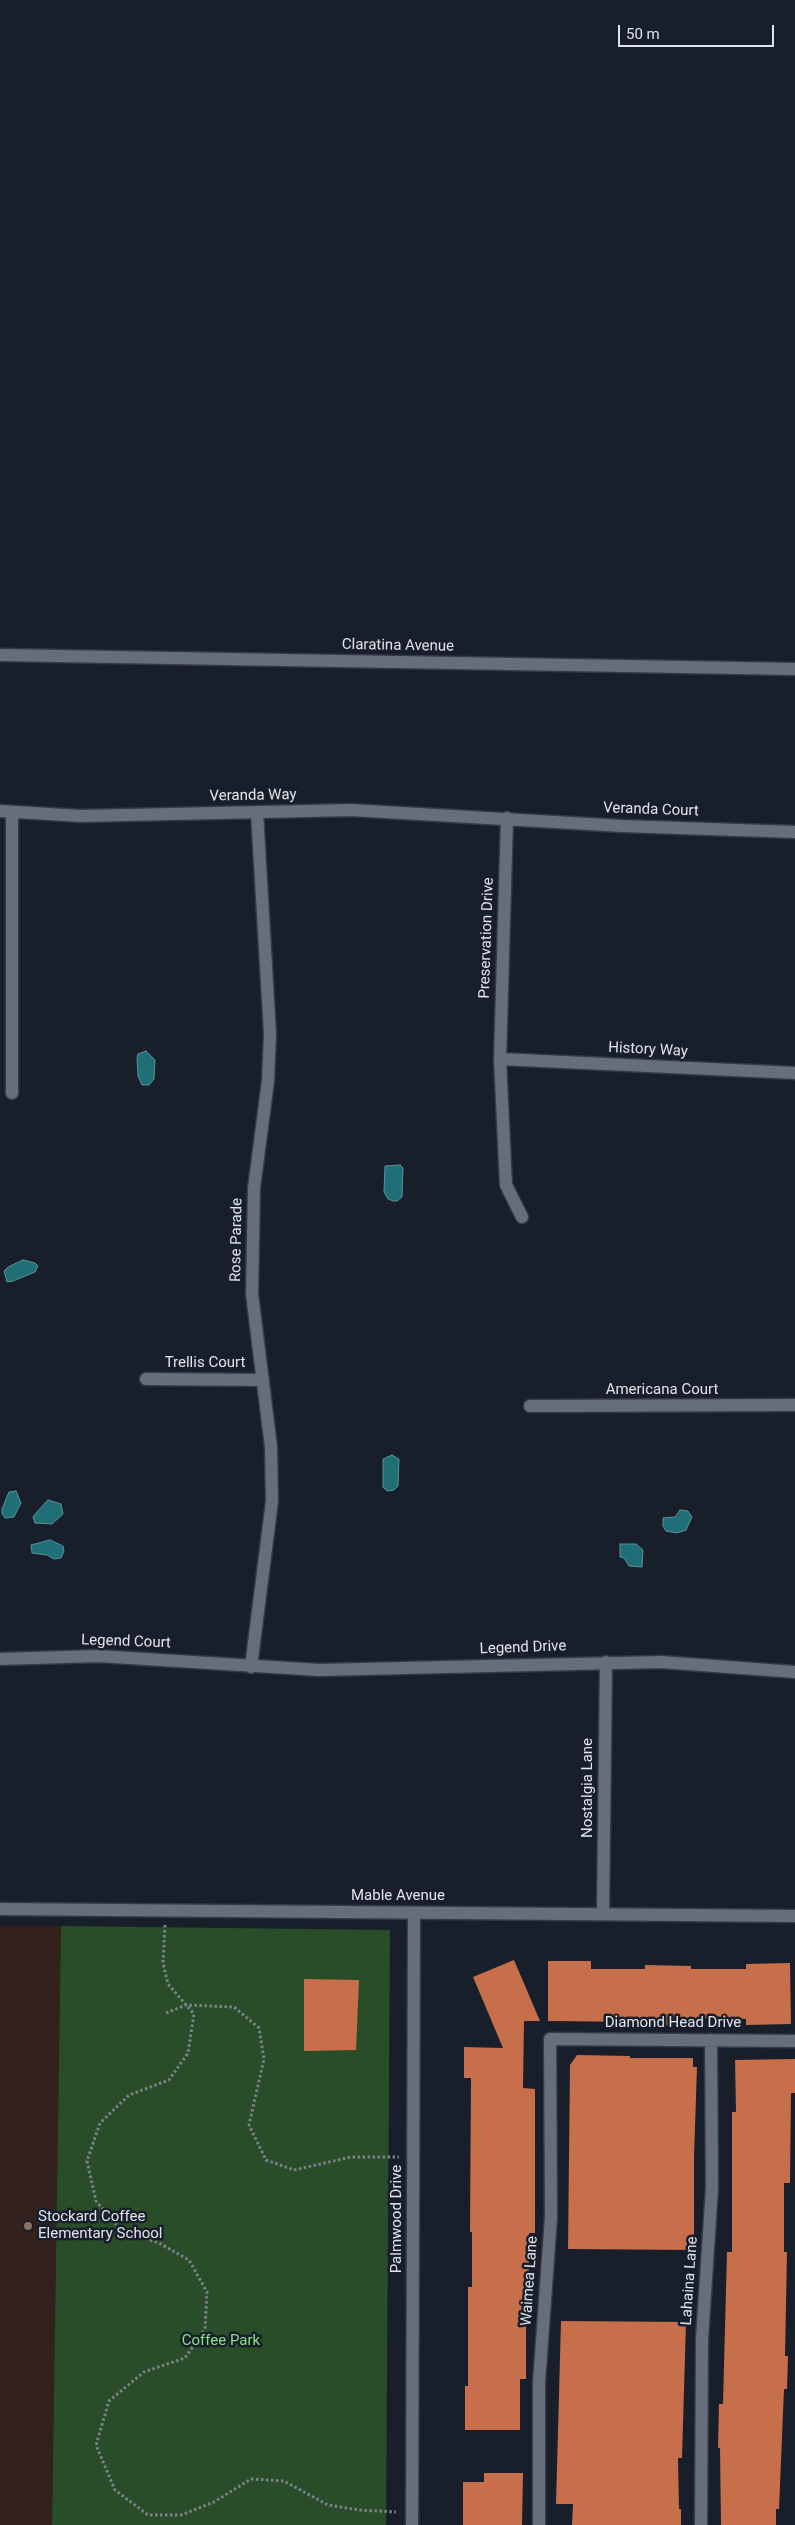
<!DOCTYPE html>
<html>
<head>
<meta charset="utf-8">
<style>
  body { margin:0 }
  #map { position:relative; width:795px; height:2525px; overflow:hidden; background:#191f2a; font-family:Roboto,sans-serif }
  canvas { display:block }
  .scale { position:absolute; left:618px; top:25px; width:156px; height:22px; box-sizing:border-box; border:2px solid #dfe3eb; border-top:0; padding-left:6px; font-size:15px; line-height:18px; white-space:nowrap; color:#dfe3eb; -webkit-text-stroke:4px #191f2a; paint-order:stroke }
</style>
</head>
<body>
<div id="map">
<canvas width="795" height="2525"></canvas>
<div class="scale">50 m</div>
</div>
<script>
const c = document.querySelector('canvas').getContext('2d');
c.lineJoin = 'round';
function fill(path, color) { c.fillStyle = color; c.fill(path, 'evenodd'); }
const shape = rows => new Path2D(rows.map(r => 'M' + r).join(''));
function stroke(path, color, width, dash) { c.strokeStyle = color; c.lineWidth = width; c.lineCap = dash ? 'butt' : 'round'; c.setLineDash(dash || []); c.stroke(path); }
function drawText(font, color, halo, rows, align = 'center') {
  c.font = font + ' Roboto,sans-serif'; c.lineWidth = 5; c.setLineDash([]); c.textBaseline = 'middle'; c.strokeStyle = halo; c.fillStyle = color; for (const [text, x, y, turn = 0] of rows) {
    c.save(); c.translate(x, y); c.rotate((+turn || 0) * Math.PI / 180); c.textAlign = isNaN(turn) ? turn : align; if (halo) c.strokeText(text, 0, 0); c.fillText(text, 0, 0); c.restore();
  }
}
const education = shape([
  [0,1926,61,1926,52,2525,0,2525]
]);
const green = shape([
  [61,1926,390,1930,386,2525,52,2525]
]);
const water = shape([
  [146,1051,155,1060,154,1079,149,1085,142,1085,138,1076,137,1058,138,1054,146,1051],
  [400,1165,403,1168,402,1197,397,1201,393,1201,388,1199,384,1192,385,1166,400,1165],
  [23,1260,35,1263,38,1266,35,1272,13,1281,7,1282,4,1271,8,1267,23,1260],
  [392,1455,399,1459,398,1486,394,1490,387,1491,383,1487,383,1459,392,1455],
  [16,1491,21,1503,14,1517,5,1518,2,1514,2,1509,9,1492,16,1491],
  [48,1500,61,1504,63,1514,52,1524,35,1523,33,1517,36,1513,48,1500],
  [680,1510,688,1511,692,1517,686,1530,677,1533,666,1531,663,1526,663,1518,675,1517,680,1510],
  [50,1540,63,1546,64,1551,61,1558,54,1559,47,1555,32,1553,31,1545,50,1540],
  [620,1544,636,1544,643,1550,642,1567,629,1566,624,1558,620,1557,620,1544]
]);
const building = shape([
  [514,1960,540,2021,524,2021,523,2088,535,2089,535,2233,529,2233,529,2280,526,2280,526,2379,520,2379,520,2430,465,2430,465,2386,468,2386,468,2287,472,2287,472,2232,470,2232,471,2078,464,2078,464,2047,503,2048,473,1977],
  [548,1961,591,1961,591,1969,645,1969,645,1965,691,1966,691,1969,746,1969,746,1964,790,1963,791,2024,746,2025,746,2019,690,2018,690,2026,644,2025,644,2022,548,2021],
  [304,1979,359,1980,356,2050,304,2051],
  [577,2055,630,2056,630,2058,693,2058,693,2067,697,2067,694,2157,694,2250,568,2249,570,2065],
  [795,2059,795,2093,791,2093,790,2183,784,2183,784,2252,787,2252,785,2356,788,2356,787,2389,784,2389,779,2509,776,2509,776,2525,721,2525,720,2448,718,2448,719,2404,723,2404,727,2252,732,2252,732,2112,736,2112,735,2060],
  [561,2321,686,2322,682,2458,678,2458,679,2509,681,2509,681,2525,572,2525,573,2504,556,2504],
  [484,2473,523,2473,522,2525,463,2525,463,2482,484,2482]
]);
const path = shape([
  [165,1925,163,1963,168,1984,194,2014,188,2053,169,2080,129,2095,100,2123,87,2161,96,2201,122,2231,159,2243,189,2260,207,2292,205,2329,185,2358,144,2372,109,2401,96,2445,115,2490,148,2515,181,2515,214,2502,251,2479,284,2481,328,2505,359,2510,396,2512],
  [166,2013,186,2005,234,2007,259,2028,264,2059,249,2125,266,2160,294,2170,351,2157,399,2157]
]);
const street = shape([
  [0,811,81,816,351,810,622,826,795,832],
  [507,818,500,1059,506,1185,522,1217],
  [500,1059,795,1073],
  [12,1093,12,812],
  [146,1379,263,1380],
  [530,1406,795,1405],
  [0,1659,98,1656,319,1670,661,1662,795,1672],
  [251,1667,272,1501,271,1447,252,1294,254,1188,268,1081,270,1034,257,812],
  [603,1914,606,1662],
  [539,2525,539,2383,551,2217,550,2039,795,2041],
  [701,2525,702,2339,712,2188,711,2040]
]);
const secondary = shape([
  [0,655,795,669],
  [0,1909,795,1916],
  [412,2525,414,1913]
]);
const markers = [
  [28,2226,5,"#8d6e63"]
];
const streetNames = [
  ["Claratina Avenue",398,646,1],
  ["Veranda Way",253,796,-1],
  ["Veranda Court",651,810,2],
  ["Preservation Drive",487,938,-88],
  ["History Way",648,1050,3],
  ["Rose Parade",237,1240,-89],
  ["Trellis Court",205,1363],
  ["Americana Court",662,1390],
  ["Legend Court",126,1642,2],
  ["Legend Drive",523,1648,-2],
  ["Nostalgia Lane",588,1788,-90],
  ["Mable Avenue",398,1896],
  ["Diamond Head Drive",673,2023],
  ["Palmwood Drive",397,2219,-90],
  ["Waimea Lane",530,2281,-86],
  ["Lahaina Lane",690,2281,-86]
];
const poiNames = [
  ["Stockard Coffee",38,2217],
  ["Elementary School",38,2234]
];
const parkNames = [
  ["Coffee Park",221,2341]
];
fill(education, '#33211e');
fill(green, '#294d28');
fill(water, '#216f76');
stroke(water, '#5a9299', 1);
fill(building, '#c76f4a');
stroke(street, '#353942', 15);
stroke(secondary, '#353942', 15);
stroke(path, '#7c818b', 3, [2.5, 2.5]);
stroke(street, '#666e7b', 12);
stroke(secondary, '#666e7b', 12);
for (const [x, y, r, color] of markers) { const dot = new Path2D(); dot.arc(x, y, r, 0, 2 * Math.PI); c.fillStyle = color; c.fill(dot); stroke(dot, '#191f2a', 2); }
drawText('15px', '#dfe3eb', '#191f2a', streetNames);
drawText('15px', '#dfe3eb', '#191f2a', poiNames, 'left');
drawText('15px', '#88e286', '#191f2a', parkNames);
</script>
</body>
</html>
